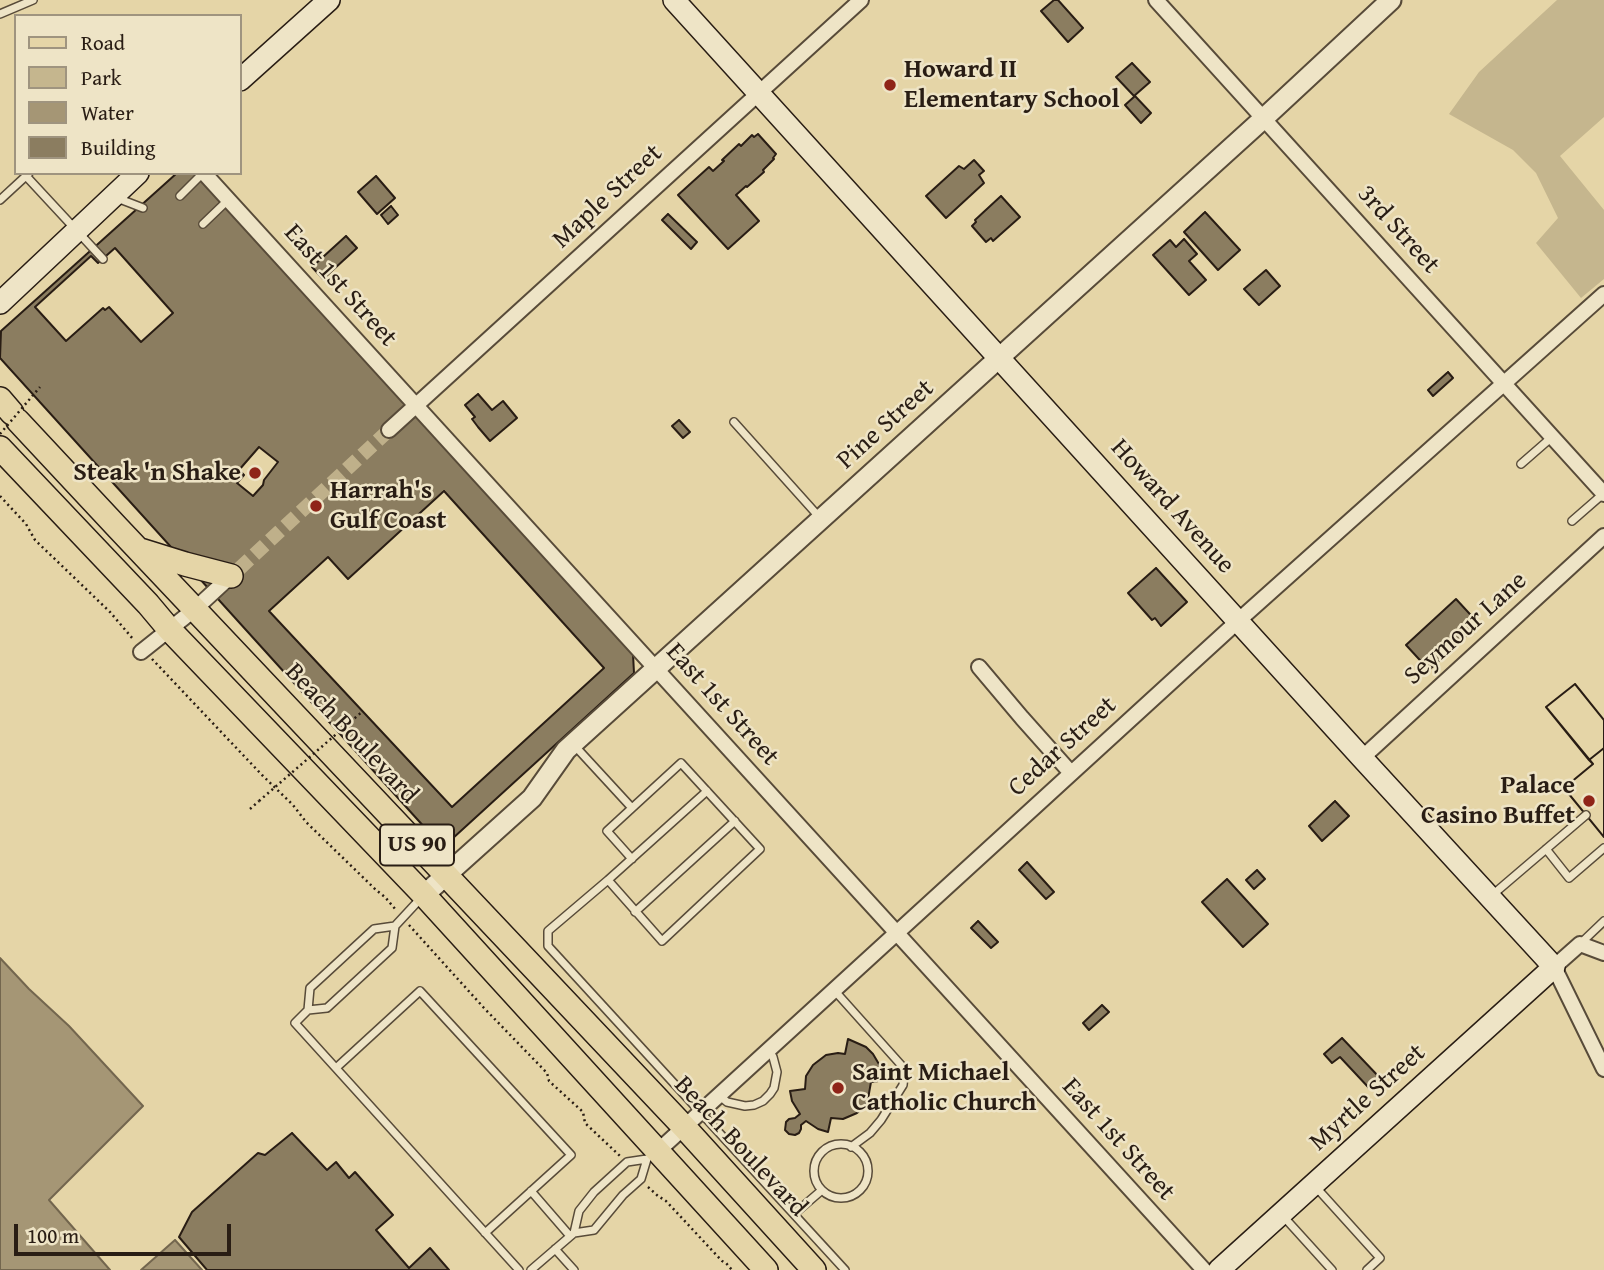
<!DOCTYPE html>
<html>
<head>
<meta charset="utf-8">
<style>
  body { margin:0 }
  #map { position:relative; width:1604px; height:1270px; overflow:hidden; background:#e5d5a7; font-family:"Gentium Book Plus",serif }
  canvas { display:block }
  .legend { position:absolute; left:14px; top:14px; width:228px; height:161px; box-sizing:border-box; background:#eee4c6; border:2px solid #9f947f; margin:0; padding:9px 12px; list-style:none; font-size:21px; color:#291d14 }
  .legend li { display:flex; align-items:center; gap:14px; height:35px }
  .legend b { width:35px; border:2px solid #9f947f }
  .scale { position:absolute; left:14px; top:1224px; width:217px; height:32px; box-sizing:border-box; border:4px solid #291d14; border-top:0; padding-left:9px; font-size:21px; line-height:24px; white-space:nowrap; color:#291d14; -webkit-text-stroke:5px #eee4c6; paint-order:stroke }
</style>
</head>
<body>
<div id="map">
<canvas width="1604" height="1270"></canvas>
<ul class="legend">
<li><b style="height:9px;background:#e5d5a7"></b>Road</li>
<li><b style="height:19px;background:#c5b68e"></b>Park</li>
<li><b style="height:19px;background:#a59675"></b>Water</li>
<li><b style="height:19px;background:#8b7d60"></b>Building</li>
</ul>
<div class="scale">100 m</div>
</div>
<script>
const c = document.querySelector('canvas').getContext('2d');
c.lineJoin = 'round';
function fill(path, color) { c.fillStyle = color; c.fill(path, 'evenodd'); }
const shape = rows => new Path2D(rows.map(r => 'M' + r).join(''));
function stroke(path, color, width, dash) { c.strokeStyle = color; c.lineWidth = width; c.lineCap = dash ? 'butt' : 'round'; c.setLineDash(dash || []); c.stroke(path); }
function drawText(font, color, halo, rows, align = 'center') {
  c.font = font + ' "Gentium Book Plus",serif'; c.lineWidth = 5; c.setLineDash([]); c.textBaseline = 'middle'; c.strokeStyle = halo; c.fillStyle = color; for (const [text, x, y, turn = 0] of rows) {
    c.save(); c.translate(x, y); c.rotate((+turn || 0) * Math.PI / 180); c.textAlign = isNaN(turn) ? turn : align; if (halo) c.strokeText(text, 0, 0); c.fillText(text, 0, 0); c.restore();
  }
}
const green = shape([
  [1557,0,1604,0,1604,117,1560,156,1604,210,1604,279,1581,298,1536,243,1558,218,1536,173,1513,150,1449,114,1479,72]
]);
const water = shape([
  [0,958,29,989,69,1026,143,1106,49,1200,110,1270,0,1270,0,958],
  [175,1240,202,1270,141,1270,175,1240]
]);
const building = shape([
  [1054,0,1058,0,1083,28,1068,42,1041,11,1054,0],
  [1132,63,1150,82,1134,96,1116,77,1132,63],
  [1135,96,1151,113,1141,123,1125,105,1135,96],
  [758,134,776,154,773,158,774,159,763,170,764,172,747,187,746,186,736,195,759,221,728,249,678,195,709,167,713,171,724,161,722,160,739,144,741,146,752,135,754,137,758,134],
  [974,160,984,171,979,175,984,183,946,218,926,196,959,166,964,169,974,160],
  [177,173,195,173,633,654,634,673,452,839,436,840,0,358,1,331,177,173],
  [376,176,395,198,377,214,358,192,376,176],
  [1001,196,1020,217,993,241,991,238,986,242,972,226,976,222,975,220,1001,196],
  [391,206,398,215,388,224,381,215,391,206],
  [1205,212,1240,250,1218,270,1184,232,1205,212],
  [668,214,697,242,691,249,662,220,668,214],
  [346,236,357,248,323,279,312,267,346,236],
  [1184,239,1197,254,1189,261,1206,280,1189,295,1153,255,1170,240,1176,247,1184,239],
  [115,248,173,313,141,342,109,307,105,310,103,308,66,341,35,307,91,256,98,263,115,248],
  [1266,270,1280,286,1259,305,1244,289,1266,270],
  [1448,372,1453,378,1433,396,1428,390,1448,372],
  [478,394,492,410,503,401,517,418,490,441,478,427,472,419,475,417,465,405,478,394],
  [679,420,690,432,683,438,672,426,679,420],
  [259,447,278,462,264,480,263,485,253,496,237,483,244,475,239,470,259,447],
  [444,491,604,668,452,807,269,611,328,557,348,579,444,491],
  [1156,568,1187,602,1161,626,1155,618,1152,620,1128,593,1156,568],
  [1456,599,1479,624,1429,670,1406,645,1456,599],
  [1575,684,1604,720,1604,748,1589,760,1546,707,1575,684],
  [1575,684,1604,720,1604,837,1564,788,1593,764,1546,707,1575,684],
  [1604,748,1604,837,1564,788,1593,764,1589,760,1604,748],
  [1335,801,1349,816,1322,841,1309,826,1335,801],
  [1027,862,1054,892,1046,899,1019,870,1027,862],
  [1257,870,1265,879,1254,889,1246,880,1257,870],
  [1227,879,1268,924,1243,947,1202,902,1227,879],
  [978,921,998,942,991,948,971,928,978,921],
  [1102,1005,1109,1012,1089,1030,1083,1023,1102,1005],
  [1342,1038,1380,1078,1369,1088,1340,1057,1332,1063,1324,1054,1342,1038],
  [848,1039,866,1047,873,1054,883,1071,886,1080,871,1082,868,1099,864,1107,857,1113,843,1119,831,1118,828,1132,818,1129,806,1121,801,1125,801,1129,799,1133,795,1135,789,1134,785,1130,786,1122,789,1119,795,1118,800,1114,792,1101,790,1091,805,1089,806,1076,813,1065,826,1055,838,1053,845,1054,848,1039],
  [292,1133,327,1170,336,1162,349,1178,355,1172,393,1215,376,1230,409,1268,430,1248,449,1270,207,1270,179,1237,192,1212,258,1153,265,1155,292,1133]
]);
const minorTunnel = shape([
  [239,569,389,430]
]);
const path = shape([
  [0,496,26,524,35,540,110,612,133,639],
  [152,659,262,775,293,805,306,822,376,890,385,897,396,910],
  [250,809,259,801],
  [409,925,484,1008,547,1073,549,1081,583,1112,585,1123,620,1156],
  [648,1187,658,1196,666,1201,722,1261,726,1263,732,1270]
]);
const service = shape([
  [0,14,33,0],
  [29,173,26,176,103,259],
  [180,196,203,173],
  [117,198,143,208],
  [0,200,26,176],
  [203,224,228,200],
  [734,422,821,519],
  [1521,464,1552,437],
  [1572,521,1603,494],
  [574,745,632,808,681,763,760,849,662,941,608,880,548,931,548,946,845,1270],
  [632,808,607,831,632,859],
  [1546,849,1569,878,1604,848],
  [608,880,707,791],
  [1490,897,1586,815],
  [421,898,395,926,392,948,327,1008,308,1010,295,1023,519,1270],
  [635,912,735,821],
  [1581,943,1604,921],
  [834,990,902,1066,904,1076,903,1085,881,1120,870,1133,851,1147],
  [308,1010,310,988,374,929,395,926],
  [336,1068,420,991,571,1155,485,1233],
  [720,1096,727,1102,745,1106,754,1105,763,1101,770,1094,774,1088,777,1072,773,1057,769,1050],
  '814 1171a27 27 0 1 1 54 0a27 27 0 1 1-54 0Z',
  [1314,1185,1380,1258,1367,1270],
  [531,1191,570,1236],
  [794,1214,822,1190],
  [1283,1216,1332,1270],
  [555,1249,574,1270],
  [531,1270,574,1233,594,1230,623,1195,641,1179,647,1159,627,1162,594,1192,579,1211,574,1233]
]);
const minor = shape([
  [1156,0,1604,494],
  [204,173,1204,1270],
  [389,430,861,0],
  [141,652,195,609,233,574],
  [979,667,1022,718,1071,773],
  [1362,758,1604,536],
  [1604,953,1580,944,1554,967,1604,1069],
  [658,1151,1238,621,1604,294]
]);
const tertiary = shape([
  [424,895,532,798,566,750,1263,119,1391,0]
]);
const secondary = shape([
  [674,0,1362,758,1554,967,1219,1270],
  [240,80,329,0],
  [0,303,138,173]
]);
const primary = shape([
  [0,399,12,413],
  [18,421,117,527,685,1128,814,1270],
  [0,448,148,604,169,629,424,895,766,1270],
  [140,550,185,564,231,576]
]);
const pathBridge = shape([
  [0,434,40,387],
  [259,801,363,711]
]);
const markers = [
  [890,85,7,"#8f2418"],
  [255,473,7,"#8f2418"],
  [316,506,7,"#8f2418"],
  [1589,801,7,"#8f2418"],
  [838,1088,7,"#8f2418"]
];
const shields = [
  [417,845,74]
];
const shieldNames = [
  ["US 90",417,845]
];
const poiNames = [
  ["Howard II",904,70],
  ["Elementary School",904,100],
  ["Steak 'n Shake",241,473,"right"],
  ["Harrah's",330,491],
  ["Gulf Coast",330,521],
  ["Palace",1575,786,"right"],
  ["Casino Buffet",1575,816,"right"],
  ["Saint Michael",852,1073],
  ["Catholic Church",852,1103]
];
const streetNames = [
  ["Maple Street",608,197,-43],
  ["3rd Street",1398,230,48],
  ["East 1st Street",340,286,48],
  ["Pine Street",886,425,-42],
  ["Howard Avenue",1172,507,48],
  ["Seymour Lane",1466,629,-42],
  ["East 1st Street",722,705,48],
  ["Beach Boulevard",351,734,47],
  ["Cedar Street",1063,747,-42],
  ["Myrtle Street",1368,1098,-42],
  ["East 1st Street",1118,1140,48],
  ["Beach Boulevard",740,1147,47]
];
fill(green, '#c5b68e');
fill(water, '#a59675');
stroke(water, '#73664e', 2);
fill(building, '#8b7d60');
stroke(building, '#291d14', 2);
stroke(minorTunnel, '#bfb08a', 14, [14, 7]);
stroke(service, '#584b39', 10);
stroke(minor, '#584b39', 18);
stroke(tertiary, '#584b39', 23);
stroke(secondary, '#291d14', 24);
stroke(primary, '#291d14', 26);
stroke(path, '#291d14', 2.5, [2, 3.5]);
stroke(service, '#eee4c6', 7);
stroke(minor, '#eee4c6', 14);
stroke(tertiary, '#eee4c6', 19);
stroke(secondary, '#eee4c6', 21);
stroke(primary, '#e5d5a7', 23);
stroke(pathBridge, '#291d14', 2.5, [2, 3.5]);
for (const [x, y, r, color] of markers) { const dot = new Path2D(); dot.arc(x, y, r, 0, 2 * Math.PI); c.fillStyle = color; c.fill(dot); stroke(dot, '#eee4c6', 2.5); }
for (const [x, y, w] of shields) { const box = new Path2D(); box.roundRect(x - w / 2, y - 20.5, w, 41, 5); c.fillStyle = '#eee4c6'; c.fill(box); stroke(box, '#291d14', 2); }
drawText('bold 24px', '#291d14', null, shieldNames);
drawText('bold 26px', '#291d14', '#eee4c6', poiNames, 'left');
drawText('26px', '#291d14', '#eee4c6', streetNames);
</script>
</body>
</html>
